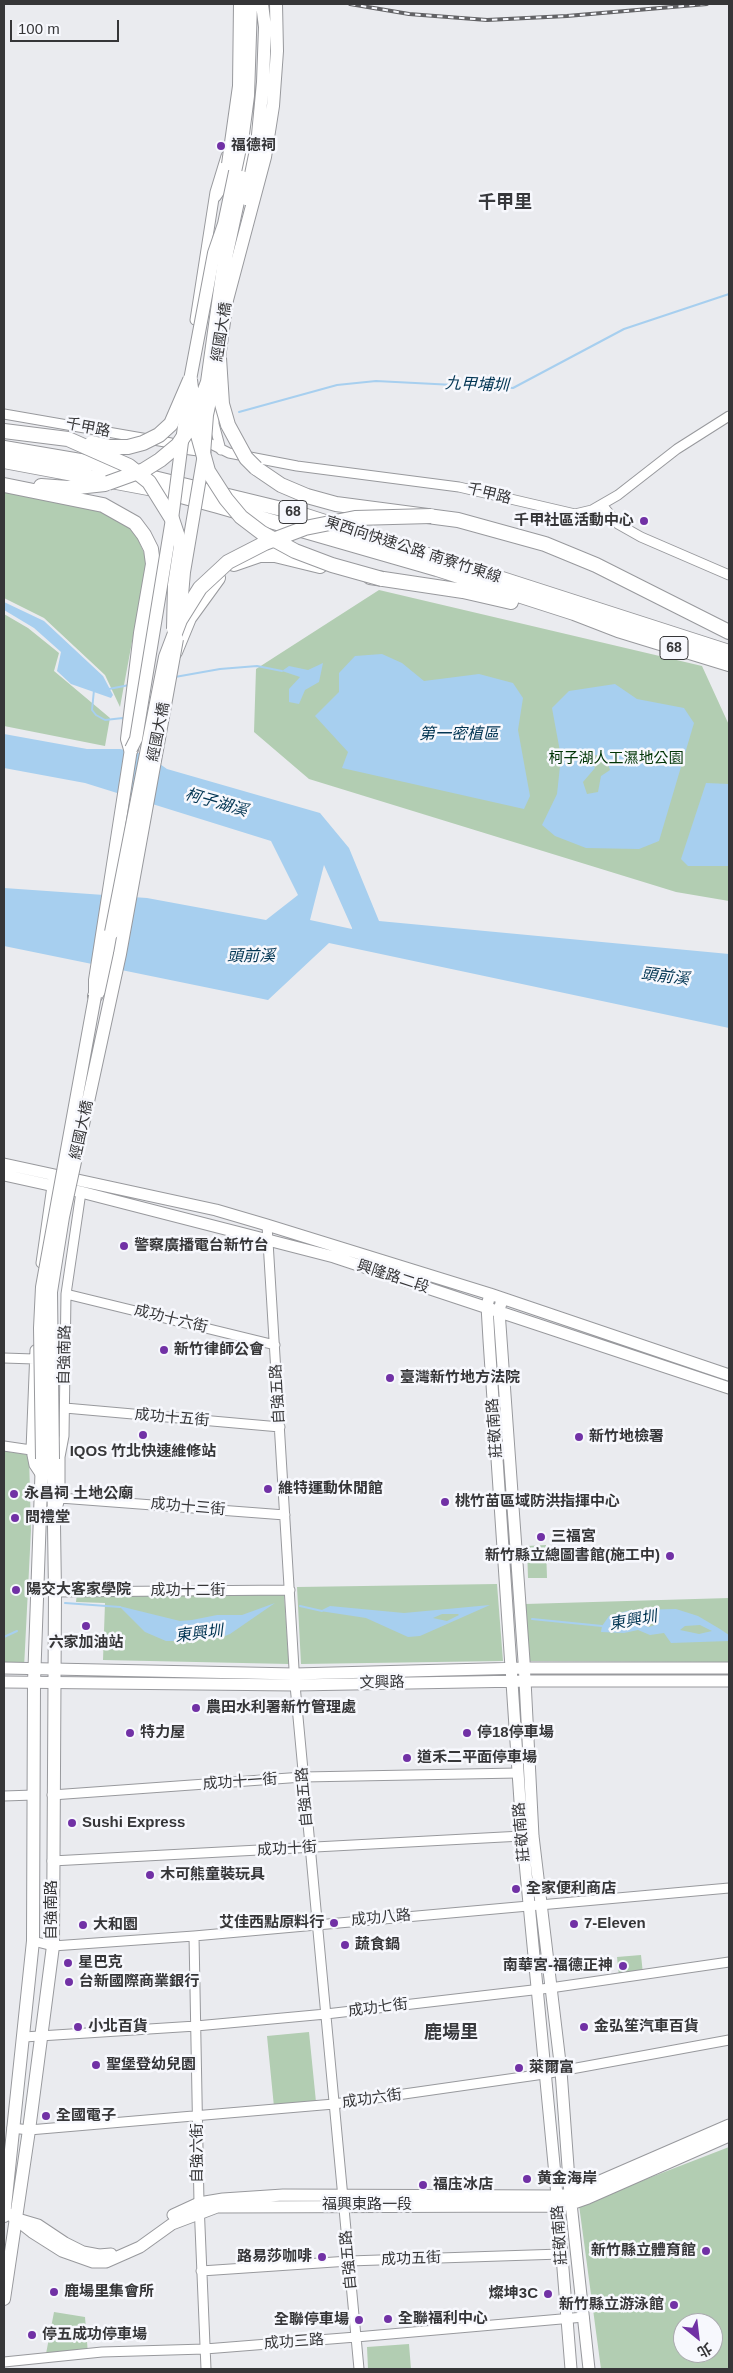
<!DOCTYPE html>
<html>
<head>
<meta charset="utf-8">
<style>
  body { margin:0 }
  #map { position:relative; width:733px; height:2373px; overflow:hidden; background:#eaebef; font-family:Arial,"Noto Sans TC",sans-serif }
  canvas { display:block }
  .frame { position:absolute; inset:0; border:5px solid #363638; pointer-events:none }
  .north { position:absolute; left:673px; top:2313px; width:50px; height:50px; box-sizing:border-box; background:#f7f8fd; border:1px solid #aaaaae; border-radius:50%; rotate:151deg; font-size:14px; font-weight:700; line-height:20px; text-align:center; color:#363638 }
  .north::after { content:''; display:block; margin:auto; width:18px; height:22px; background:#7131a5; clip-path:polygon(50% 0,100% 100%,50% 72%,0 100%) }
  .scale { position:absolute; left:10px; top:20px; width:109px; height:22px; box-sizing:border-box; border:2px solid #363638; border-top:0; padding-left:6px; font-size:15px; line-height:18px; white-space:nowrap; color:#363638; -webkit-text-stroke:4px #f7f8fd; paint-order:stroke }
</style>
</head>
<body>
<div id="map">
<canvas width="733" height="2373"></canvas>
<div class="frame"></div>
<div class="north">北</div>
<div class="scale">100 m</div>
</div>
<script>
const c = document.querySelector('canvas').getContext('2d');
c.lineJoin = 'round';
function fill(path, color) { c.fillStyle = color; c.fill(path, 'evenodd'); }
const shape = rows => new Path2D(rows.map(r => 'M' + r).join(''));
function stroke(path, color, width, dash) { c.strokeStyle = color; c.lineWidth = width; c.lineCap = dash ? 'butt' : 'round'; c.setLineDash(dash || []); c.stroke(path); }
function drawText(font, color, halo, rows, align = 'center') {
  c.font = font + ' Arial,"Noto Sans TC",sans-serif'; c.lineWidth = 5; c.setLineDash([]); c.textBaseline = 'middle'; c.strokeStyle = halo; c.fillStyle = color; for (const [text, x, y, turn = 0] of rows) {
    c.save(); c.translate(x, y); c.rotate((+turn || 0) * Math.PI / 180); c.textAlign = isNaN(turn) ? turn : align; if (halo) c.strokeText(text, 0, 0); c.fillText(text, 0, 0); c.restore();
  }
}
const green = shape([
  [4,485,97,506,134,530,147,560,120,707,105,675,44,618,4,598],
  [379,590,702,666,729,725,729,901,676,892,309,779,254,732,256,669],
  [4,614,28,628,59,653,54,671,110,718,105,746,4,726],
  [4,1451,29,1455,31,1530,24,1668,4,1668],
  [546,1545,547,1578,528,1578,527,1546],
  [497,1584,503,1661,301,1664,297,1587],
  [77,1593,284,1593,289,1664,103,1660,105,1603,76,1602],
  [729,1598,729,1662,530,1661,525,1604],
  [641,1955,643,1974,619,1976,617,1957],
  [309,2032,316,2102,274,2107,267,2036],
  [729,2147,729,2369,601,2369,579,2205],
  [683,2323,713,2323,713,2353,683,2353],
  [54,2312,85,2317,88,2354,45,2359],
  [409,2344,411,2369,368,2369,367,2347]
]);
const water = shape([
  [4,602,44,621,103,676,113,695,111,698,71,684,57,671,61,652,34,628,4,610],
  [382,654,402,663,424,681,479,674,513,683,523,698,518,730,530,796,524,809,342,768,348,752,315,716,339,692,339,673,355,656],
  [323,663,319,682,305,690,299,704,289,702,289,689,300,677,282,671,289,666,308,670],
  [615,684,637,699,684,708,694,723,659,841,639,849,586,848,555,836,542,825,557,794,561,757,552,708,569,691],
  [596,755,606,758,610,770,601,776,598,792,587,794,583,782,595,768,591,760],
  [4,734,87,749,120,749,147,755,167,769,320,813,349,848,379,921,729,954,729,1028,329,943,268,1000,4,946,4,888,147,898,266,920,298,895,271,841,85,783,4,768],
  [324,865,352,928,352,929,310,920],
  [706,783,729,784,729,866,688,866,681,859],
  [275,1603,230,1634,220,1638,190,1636,180,1641,166,1641,145,1632,119,1606,180,1621,192,1620,217,1615,242,1615],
  [490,1605,420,1636,408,1637,366,1618,320,1611,330,1606,404,1613],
  [442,1614,458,1614,459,1615,447,1621,433,1618],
  [676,1609,698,1616,720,1629,729,1635,729,1641,671,1643,664,1633,650,1635,638,1630,624,1633,601,1632,602,1626,609,1616,631,1610],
  [642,1619,656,1619,658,1624,649,1627,639,1623],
  [700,1625,712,1631,699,1634,680,1630,685,1626]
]);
const stream = shape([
  [239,412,337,385,376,381,513,388,624,329,729,294],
  [175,677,220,669,257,666,282,671],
  [109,689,129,685],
  [94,690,92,710,96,715,105,720,123,718,124,721],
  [65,1603,120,1607],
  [300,1606,322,1611],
  [532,1619,602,1626],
  [4,1637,17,1631]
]);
const minor = shape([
  [216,197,228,180,230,172],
  [195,320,215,192,226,156],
  [215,398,214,424,221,450],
  [4,414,171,443,183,449,206,452],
  [178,442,209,443,229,453,297,466,459,487,575,514,592,510,618,495,677,449,729,416],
  [602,505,618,524,641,537,729,575],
  [267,1225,295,1685,359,2369],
  [41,1263,53,1179],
  [66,1294,275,1345],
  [35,1350,31,1450,34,1465,40,1474],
  [4,1358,34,1359],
  [65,1408,280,1427],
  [4,1446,31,1450],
  [60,1498,285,1515],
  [57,1509,60,1498,60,1457,64,1436,66,1294,81,1192],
  [55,1592,290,1590],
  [52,1795,303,1777,518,1773],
  [4,1796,34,1795],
  [52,1861,522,1836],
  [194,1936,199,2203,206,2369],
  [33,1941,53,1946,194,1936,729,1888],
  [24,2037,196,2026,326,2014,550,1988,729,1962],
  [12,2128,29,2130,334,2104,544,2074,729,2040],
  [201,2271,349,2261,561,2254],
  [4,2362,102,2352,205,2349,356,2337,584,2317]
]);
const tertiary = shape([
  [4,1164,216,1210,267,1225,490,1294,729,1375],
  [4,1175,81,1192,334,1257,729,1388],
  [490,1294,487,1306,489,1340,522,1831,558,2206,571,2369],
  [502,1299,499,1311,524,1661,533,1836,561,2071,570,2194,589,2369],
  [4,1668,295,1674,524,1668,729,1668],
  [4,1682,295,1685,524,1681,729,1681],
  [9,2214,32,2232,62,2251,93,2262,106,2262,140,2247,172,2224,217,2207,558,2206,571,2204,588,2198,729,2136],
  [173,2215,199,2203,223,2199,283,2195,557,2196,570,2194,729,2125],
  [21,2220,38,2225,65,2243,83,2252,99,2255,111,2254]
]);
const secondary = shape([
  [219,358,227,300],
  [95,996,95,980,131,749],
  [4,2216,33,1941,34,1682,42,1459],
  [4,2299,29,2130,53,1946,55,1592,53,1459]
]);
const trunk = shape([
  [242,178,255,115],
  [4,448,92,463,294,512,729,652],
  [4,461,159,490,218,506,437,569,574,613,618,630,729,664],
  [256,468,281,485,307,496,336,504,458,520,545,544,596,565,729,632],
  [4,485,103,505,135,523,144,535,151,549,153,564,141,633,128,739,131,749],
  [41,486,68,488,105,484],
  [234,564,260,555,275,555,320,566],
  [370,577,463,591,511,602],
  [175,652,189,618,218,578],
  [95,996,105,979,112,932]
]);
const rail = shape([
  [350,4,409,14,487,20,567,16,707,4]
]);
const secondaryBridge = shape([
  [228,164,239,86,240,4],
  [246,199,257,145,263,82,265,27,262,4],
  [227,300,265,157,273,106,277,51,276,4],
  [180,619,184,572,204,454,207,415,216,374],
  [131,749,136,739,172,519,190,380,214,253,224,224,243,134,248,96,251,4],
  [42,1459,40,1328,42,1287,95,996],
  [53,1459,51,1292,63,1217,120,954,177,639]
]);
const trunkBridge = shape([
  [219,358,222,404,228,425,246,458,256,468],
  [190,380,196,428,208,471,226,499,241,517,262,533,295,551,332,565,382,579],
  [4,431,68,439,129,466,149,482,172,519,181,546,175,585,174,629],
  [92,443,110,447,128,447,143,443,159,435,171,424,190,380],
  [108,483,144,470,160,460,178,445,192,424,208,382,226,253,242,178],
  [112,932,166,657,180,620,200,588,228,562,265,543,305,528,355,518,431,516]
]);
const markers = [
  [221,146,5,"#7131a5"],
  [644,521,5,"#7131a5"],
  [124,1246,5,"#7131a5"],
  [164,1350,5,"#7131a5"],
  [390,1378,5,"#7131a5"],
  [143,1435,5,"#7131a5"],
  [579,1437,5,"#7131a5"],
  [268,1489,5,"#7131a5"],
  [14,1494,5,"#7131a5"],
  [445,1502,5,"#7131a5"],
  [15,1518,5,"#7131a5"],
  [541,1537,5,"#7131a5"],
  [670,1556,5,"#7131a5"],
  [16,1590,5,"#7131a5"],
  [86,1626,5,"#7131a5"],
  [196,1708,5,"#7131a5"],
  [130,1733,5,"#7131a5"],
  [467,1733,5,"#7131a5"],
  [407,1758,5,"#7131a5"],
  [72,1823,5,"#7131a5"],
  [150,1875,5,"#7131a5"],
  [516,1889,5,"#7131a5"],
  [334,1923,5,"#7131a5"],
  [574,1924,5,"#7131a5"],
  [83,1925,5,"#7131a5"],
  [345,1945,5,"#7131a5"],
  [68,1963,5,"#7131a5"],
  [623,1966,5,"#7131a5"],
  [69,1982,5,"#7131a5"],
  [78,2027,5,"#7131a5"],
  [584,2027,5,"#7131a5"],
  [96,2065,5,"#7131a5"],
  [519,2068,5,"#7131a5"],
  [46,2116,5,"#7131a5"],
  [527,2179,5,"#7131a5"],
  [423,2185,5,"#7131a5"],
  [706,2251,5,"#7131a5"],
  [322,2257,5,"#7131a5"],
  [54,2292,5,"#7131a5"],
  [548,2294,5,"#7131a5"],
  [674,2305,5,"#7131a5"],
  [388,2319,5,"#7131a5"],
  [359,2320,5,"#7131a5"],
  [32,2335,5,"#7131a5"]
];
const shields = [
  [293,512,28],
  [674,648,28]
];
const shieldNames = [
  ["68",293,512],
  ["68",674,648]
];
const poiNames = [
  ["福德祠",231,146],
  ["千甲社區活動中心",634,521,"right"],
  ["警察廣播電台新竹台",134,1246],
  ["新竹律師公會",174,1350],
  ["臺灣新竹地方法院",400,1378],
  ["新竹地檢署",589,1437],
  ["IQOS 竹北快速維修站",143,1452,"center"],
  ["維特運動休閒館",278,1489],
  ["永昌祠 土地公廟",24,1494],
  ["桃竹苗區域防洪指揮中心",455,1502],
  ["問禮堂",25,1518],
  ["三福宮",551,1537],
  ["新竹縣立總圖書館(施工中)",660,1556,"right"],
  ["陽交大客家學院",26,1590],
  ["六家加油站",86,1643,"center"],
  ["農田水利署新竹管理處",206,1708],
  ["特力屋",140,1733],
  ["停18停車場",477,1733],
  ["道禾二平面停車場",417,1758],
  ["Sushi Express",82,1823],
  ["木可熊童裝玩具",160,1875],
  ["全家便利商店",526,1889],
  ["艾佳西點原料行",324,1923,"right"],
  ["7-Eleven",584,1924],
  ["大和園",93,1925],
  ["蔬食鍋",355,1945],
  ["星巴克",78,1963],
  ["南華宮-福德正神",613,1966,"right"],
  ["台新國際商業銀行",79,1982],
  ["小北百貨",88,2027],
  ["金弘笙汽車百貨",594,2027],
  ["聖堡登幼兒園",106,2065],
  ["萊爾富",529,2068],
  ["全國電子",56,2116],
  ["黄金海岸",537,2179],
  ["福庒冰店",433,2185],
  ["新竹縣立體育館",696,2251,"right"],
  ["路易莎咖啡",312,2257,"right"],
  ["鹿場里集會所",64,2292],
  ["燦坤3C",538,2294,"right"],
  ["新竹縣立游泳館",664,2305,"right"],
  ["全聯福利中心",398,2319],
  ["全聯停車場",349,2320,"right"],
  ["停五成功停車場",42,2335]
];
const streetNames = [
  ["經國大橋",222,332,-81],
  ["千甲路",88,428,11],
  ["千甲路",489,494,14],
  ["東西向快速公路 南寮竹東線",413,550,18],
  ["經國大橋",159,732,-79],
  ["經國大橋",82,1130,-78],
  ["興隆路二段",393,1277,18],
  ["成功十六街",171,1319,14],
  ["自強南路",65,1355,-89],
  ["自強五路",278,1394,-93],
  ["成功十五街",172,1418,5],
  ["莊敬南路",495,1428,-94],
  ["成功十三街",188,1507,5],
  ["成功十二街",188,1591],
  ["文興路",382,1683,-1],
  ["成功十一街",240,1782,-4],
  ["自強五路",305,1797,-95],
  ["莊敬南路",522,1832,-95],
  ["成功十街",287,1849,-3],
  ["自強南路",52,1910,-90],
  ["成功八路",381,1918,-5],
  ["成功七街",378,2008,-7],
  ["成功六街",372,2099,-8],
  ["自強六街",198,2153,-90],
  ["福興東路一段",367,2205],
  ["莊敬南路",560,2235,-94],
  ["成功五街",411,2259,-2],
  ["自強五路",349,2260,-95],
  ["成功三路",294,2342,-4]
];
const parkNames = [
  ["柯子湖人工濕地公園",616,759]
];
const waterNames = [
  ["九甲埔圳",477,385,2],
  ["第一密植區",459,735],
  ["柯子湖溪",216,803,16],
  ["頭前溪",251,957],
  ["頭前溪",665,977,7],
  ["東興圳",633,1621,-10],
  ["東興圳",199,1634,-7]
];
const quarterNames = [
  ["千甲里",505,203],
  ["鹿場里",451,2033]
];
fill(green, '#b2cdb2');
fill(water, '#a7cfef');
stroke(stream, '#a7cfef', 2);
stroke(minor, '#98999d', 11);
stroke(tertiary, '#98999d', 13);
stroke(secondary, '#98999d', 14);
stroke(trunk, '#98999d', 16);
stroke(minor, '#fff', 9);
stroke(tertiary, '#fff', 11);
stroke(secondary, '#fff', 12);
stroke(trunk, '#fff', 14);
stroke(rail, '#626265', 4);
stroke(rail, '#f7f8fd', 2, [5.5]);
stroke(secondaryBridge, '#98999d', 14, []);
stroke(trunkBridge, '#98999d', 16, []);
stroke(secondaryBridge, '#fff', 12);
stroke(trunkBridge, '#fff', 14);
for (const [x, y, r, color] of markers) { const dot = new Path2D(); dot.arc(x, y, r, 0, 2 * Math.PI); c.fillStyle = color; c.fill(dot); stroke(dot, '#f7f8fd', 2); }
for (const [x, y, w] of shields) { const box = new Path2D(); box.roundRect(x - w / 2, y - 11.5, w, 23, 4); c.fillStyle = '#f7f8fd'; c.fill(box); stroke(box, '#363638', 1); }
drawText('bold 14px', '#363638', null, shieldNames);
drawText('bold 15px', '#363638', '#f7f8fd', poiNames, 'left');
drawText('15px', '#363638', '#f7f8fd', streetNames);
drawText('15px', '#003405', '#f7f8fd', parkNames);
drawText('italic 16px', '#023553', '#f7f8fd', waterNames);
drawText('bold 18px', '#37383c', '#f7f8fd', quarterNames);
</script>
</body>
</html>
